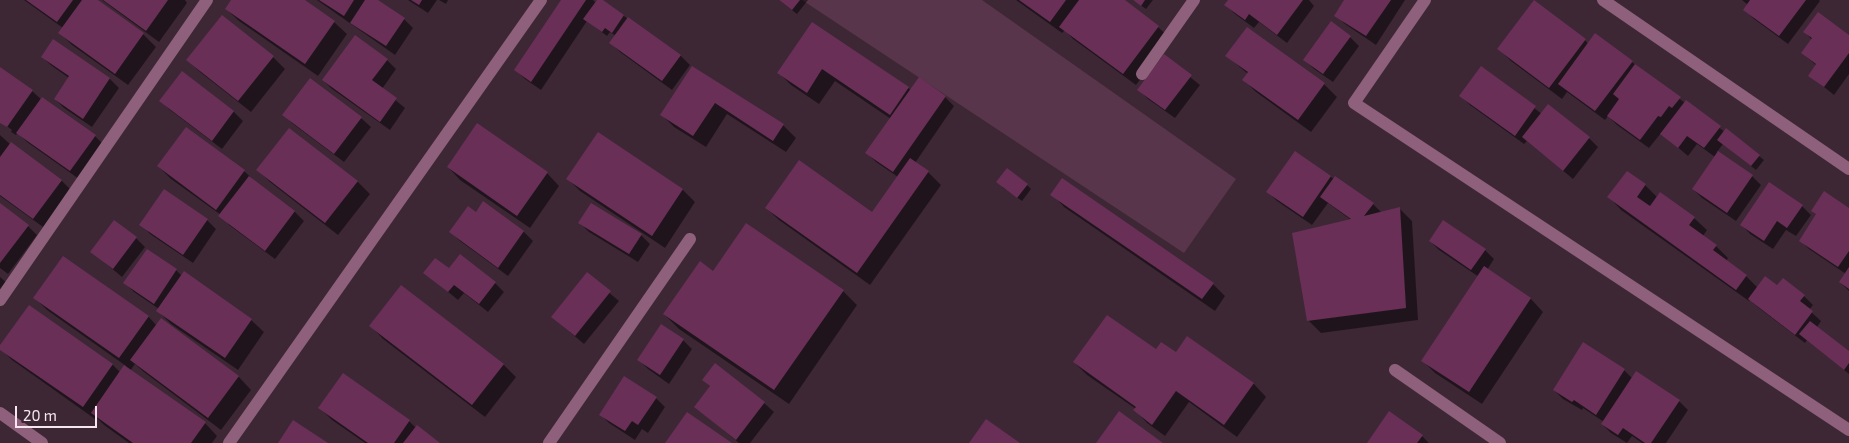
<!DOCTYPE html>
<html>
<head>
<meta charset="utf-8">
<style>
  body { margin:0 }
  #map { position:relative; width:1849px; height:443px; overflow:hidden; background:#3d2735; font-family:"Exo 2",sans-serif }
  canvas { display:block }
  .scale { position:absolute; left:15px; top:406px; width:82px; height:22px; box-sizing:border-box; border:2px solid #f5e6ef; border-top:0; padding-left:6px; font-size:15px; line-height:18px; white-space:nowrap; color:#f5e6ef; -webkit-text-stroke:4px #3d2735; paint-order:stroke }
</style>
</head>
<body>
<div id="map">
<canvas width="1849" height="443"></canvas>
<div class="scale">20 m</div>
</div>
<script>
const c = document.querySelector('canvas').getContext('2d');
c.lineJoin = 'round';
function fill(path, color) { c.fillStyle = color; c.fill(path, 'evenodd'); }
const shape = rows => new Path2D(rows.map(r => 'M' + r).join(''));
function stroke(path, color, width, dash) { c.strokeStyle = color; c.lineWidth = width; c.lineCap = dash ? 'butt' : 'round'; c.setLineDash(dash || []); c.stroke(path); }
const green = shape([
  [802,0,982,0,1236,179,1184,253]
]);
const shadow = shape([
  [24,0,96,0,143,34,156,47,128,85,72,45,60,33,63,28],
  [102,0,185,0,187,3,159,42],
  [232,0,302,0,334,22,347,34,318,76,239,21,226,9],
  [317,0,376,0,404,19,413,28,395,55],
  [408,0,437,0,428,13],
  [439,0,448,0,446,4],
  [562,0,593,0,596,3,599,0,601,0,681,56,690,65,672,90,620,52,611,43,616,36,610,32,607,36,587,21,541,90,525,79,516,70],
  [779,0,808,0,797,14],
  [1016,0,1123,0,1158,27,1171,39,1136,85,1073,39,1065,30,1062,33],
  [1133,0,1153,0,1146,9],
  [1229,0,1309,0,1314,6,1287,43,1259,22,1254,28,1235,14,1226,5],
  [1346,0,1405,0,1376,45,1345,24,1336,15],
  [1742,0,1819,0,1820,1,1788,44,1754,19,1745,10,1748,5],
  [812,23,911,90,919,79,945,97,954,106,915,163,928,172,941,185,870,285,779,220,766,208,872,214,898,177,876,162,867,153,891,119,835,81,819,104,791,85,779,73],
  [1247,29,1324,84,1337,97,1311,132,1256,92,1244,80,1248,74,1227,56],
  [1805,32,1849,37,1849,74,1834,95,1809,75,1817,66,1802,53,1812,40],
  [1350,37,1359,46,1333,82,1314,69,1305,60],
  [1585,40,1588,44,1632,62,1685,103,1725,132,1726,130,1764,160,1756,170,1723,144,1717,152,1752,176,1761,185,1736,221,1702,198,1693,189,1715,157,1697,144,1688,156,1661,133,1649,148,1617,125,1608,116,1605,120,1567,92,1562,99,1511,61,1499,49],
  [54,41,110,79,119,88,92,127,64,108,55,99,69,78,52,66,42,57],
  [1164,56,1200,85,1175,118,1148,99,1139,90],
  [273,57,285,69,251,112,200,72,188,60],
  [387,60,396,69,382,89,405,108,390,130,332,89,323,80],
  [693,67,783,125,796,138,786,152,727,114,706,147,674,127,662,115],
  [0,68,32,91,42,100,95,136,104,145,79,179,27,142,18,133,16,135,11,132,12,130,0,121],
  [1481,68,1542,114,1589,138,1598,147,1573,179,1527,141,1524,144,1470,105,1461,96],
  [182,73,234,112,243,121,222,149,170,110,161,101],
  [310,80,361,118,371,127,344,162,293,124,284,115],
  [598,134,683,190,695,202,665,248,580,191,568,179],
  [0,135,11,145,62,181,71,190,43,227,0,196],
  [1296,152,1334,179,1373,204,1382,213,1400,209,1412,221,1418,320,1321,333,1308,320,1351,220,1328,203,1312,225,1277,201,1268,192],
  [158,166,244,171,257,183,295,212,304,221,275,259,229,225,221,215,171,179],
  [448,167,547,173,559,186,530,228,460,180],
  [258,170,357,181,370,194,338,235,270,182],
  [1627,172,1645,185,1658,198,1694,218,1707,230,1703,236,1716,246,1728,258,1726,261,1746,276,1758,288,1777,287,1783,280,1804,296,1813,305,1809,310,1821,321,1817,327,1849,353,1849,374,1807,340,1805,343,1759,308,1750,300,1749,301,1621,210,1609,197],
  [1027,185,1031,189,1022,201,1002,187],
  [164,190,207,220,216,229,193,263,150,234,141,224],
  [1052,194,1213,284,1225,296,1215,311,1064,207],
  [484,203,524,232,533,241,508,276,460,241,451,232,477,214],
  [0,205,28,226,37,235,8,274,0,268],
  [1802,206,1811,215,1796,236,1786,230,1773,249,1750,234,1741,224],
  [1849,209,1849,291,1840,282,1846,274,1809,249,1800,240],
  [580,223,640,234,650,244,638,262,589,232],
  [136,238,145,247,122,277,92,252],
  [1430,241,1485,250,1494,259,1487,270,1531,299,1543,312,1482,404,1435,373,1423,361,1479,277,1439,250],
  [176,270,182,276,251,320,264,332,238,370,171,324,158,311,159,309,134,292,125,283],
  [449,270,495,283,504,292,488,312,464,293,458,300,425,273],
  [713,272,843,291,857,305,789,404,679,329,664,314],
  [587,274,619,301,584,344,552,317],
  [0,277,8,284,0,295],
  [401,286,504,365,516,377,485,417,383,339,371,326],
  [35,298,148,316,157,326,161,320,239,377,251,390,221,430,144,372,135,364,130,371,205,423,217,436,212,443,129,443,104,425,96,417,95,419,12,360,0,348,29,306,113,365,121,373,126,366,47,310],
  [662,326,683,340,692,349,669,384,648,369,639,360],
  [1188,337,1254,384,1266,397,1237,437,1189,402,1165,436,1147,423,1135,410,1136,409,1087,375,1074,362,1156,351,1176,354],
  [715,365,764,403,774,412,750,443,739,443,696,407,711,387,703,380],
  [1624,370,1633,379,1679,401,1688,410,1666,443,1642,443,1632,436,1627,443,1611,433,1602,424,1604,422,1583,408,1582,410,1563,399,1554,390],
  [656,398,665,407,648,433,642,429,635,440,609,423,600,414],
  [320,408,409,421,416,428,438,443,365,443,332,420],
  [1422,436,1429,443,1369,443]
]);
const building = shape([
  [26,0,73,0,57,22],
  [82,0,98,0,144,33,115,74,58,33],
  [103,0,168,0,146,31],
  [231,0,305,0,335,21,305,64,225,9],
  [319,0,354,0,344,16],
  [365,0,378,0,405,18,386,46,350,23],
  [411,0,422,0,419,5],
  [561,0,586,0,531,82,514,70],
  [597,0,603,0,624,15,612,33,605,28,602,32,583,19],
  [779,0,800,0,792,10],
  [1019,0,1066,0,1050,22],
  [1079,0,1125,0,1159,26,1123,74,1059,27],
  [1133,0,1145,0,1141,6],
  [1228,0,1303,0,1277,35,1249,14,1245,20,1224,5],
  [1344,0,1391,0,1366,36,1334,16],
  [1534,0,1586,39,1549,88,1497,49],
  [1750,0,1806,0,1779,36,1743,10],
  [1818,12,1849,35,1849,53,1824,87,1808,76,1816,64,1801,53,1812,38,1803,32],
  [222,15,274,56,238,101,186,60],
  [628,17,681,55,662,81,609,43],
  [1331,21,1351,36,1323,74,1303,60],
  [812,22,909,87,890,115,822,69,807,93,777,73],
  [1247,27,1325,83,1298,120,1242,80,1248,72,1225,56],
  [1595,33,1633,61,1595,111,1558,84],
  [355,35,388,59,372,80,397,98,380,122,322,80],
  [53,39,110,78,83,119,54,99,69,76,41,57],
  [1164,54,1192,75,1165,110,1137,90],
  [1635,64,1681,97,1672,108,1669,106,1661,117,1658,116,1640,140,1607,116,1619,99,1613,94],
  [692,66,784,124,773,141,715,103,693,136,660,115],
  [1481,66,1536,106,1515,136,1459,96],
  [0,67,33,90,7,127,0,123],
  [182,71,234,111,212,141,159,101],
  [919,77,946,96,893,172,865,153],
  [310,78,362,117,334,154,282,115],
  [42,97,96,135,70,171,16,133],
  [1686,100,1721,126,1704,148,1687,136,1678,148,1660,134],
  [1548,104,1590,137,1563,171,1522,137],
  [477,123,548,172,517,216,447,167],
  [186,127,245,170,216,210,157,166],
  [289,128,358,181,325,223,256,170],
  [1726,128,1760,155,1751,166,1717,140],
  [598,132,683,189,652,236,566,179],
  [11,142,62,180,33,219,0,195,0,157],
  [1295,151,1331,176,1303,217,1266,192],
  [1718,151,1753,175,1727,213,1692,189],
  [910,158,929,171,857,273,765,208,799,160,872,212],
  [1007,168,1028,184,1017,198,996,182],
  [1627,171,1646,184,1637,197,1650,206,1660,192,1695,217,1689,225,1717,245,1713,250,1747,275,1736,290,1607,197],
  [249,176,295,211,265,251,218,216],
  [1335,176,1374,203,1364,216,1400,207,1406,308,1307,321,1292,233,1351,219,1320,197],
  [1062,178,1214,283,1202,299,1050,195],
  [1769,182,1803,205,1787,228,1777,221,1764,241,1740,225],
  [164,189,208,219,183,255,139,225],
  [1824,191,1849,208,1849,251,1838,267,1799,241,1816,214,1811,211],
  [483,201,524,231,498,268,449,232,468,206,476,212],
  [0,203,29,225,0,263],
  [591,203,642,234,629,254,578,223],
  [114,220,137,237,113,269,90,252],
  [1443,220,1486,249,1471,270,1429,241],
  [746,223,844,290,774,390,663,314,700,261,713,271],
  [147,249,177,269,154,304,123,283],
  [460,254,496,282,479,304,454,285,448,292,423,273,435,258,449,268],
  [63,256,149,316,119,358,33,298],
  [1484,266,1531,298,1469,392,1421,361],
  [1849,267,1849,289,1839,282],
  [184,271,252,319,225,358,156,311],
  [587,272,611,291,575,336,551,317],
  [1765,276,1777,285,1783,278,1805,295,1800,301,1813,311,1795,335,1748,299],
  [401,285,504,364,472,405,369,326],
  [29,305,113,364,83,407,0,350,0,345],
  [1107,315,1156,349,1161,342,1176,352,1187,336,1254,383,1224,425,1176,391,1152,425,1133,410,1136,407,1073,362],
  [161,318,239,376,208,418,130,360],
  [1810,321,1849,351,1849,363,1844,370,1799,334],
  [661,324,684,339,660,375,637,360],
  [1583,342,1625,369,1596,415,1574,400,1572,402,1553,390],
  [715,363,765,402,736,440,694,407,710,386,702,380],
  [124,365,206,422,191,443,133,443,91,413],
  [1636,371,1680,400,1651,443,1645,443,1623,428,1618,435,1601,424],
  [343,373,410,420,394,443,368,443,318,408],
  [624,376,657,397,638,425,632,421,625,431,599,415],
  [1119,411,1163,443,1096,443],
  [1389,411,1423,435,1417,443,1367,443],
  [687,412,732,443,665,443],
  [986,419,1020,443,969,443],
  [293,420,328,443,278,443],
  [417,425,440,443,403,443]
]);
const street = shape([
  [1425,0,1354,103,1849,430],
  [1603,0,1849,169],
  [1142,74,1194,0],
  [0,300,207,0],
  [1395,370,1500,443],
  [0,413,42,443],
  [229,443,541,0],
  [549,443,690,239]
]);
fill(green, '#58354b');
fill(shadow, '#0007');
fill(building, '#692f56');
stroke(street, '#8e607c', 12);
</script>
</body>
</html>
